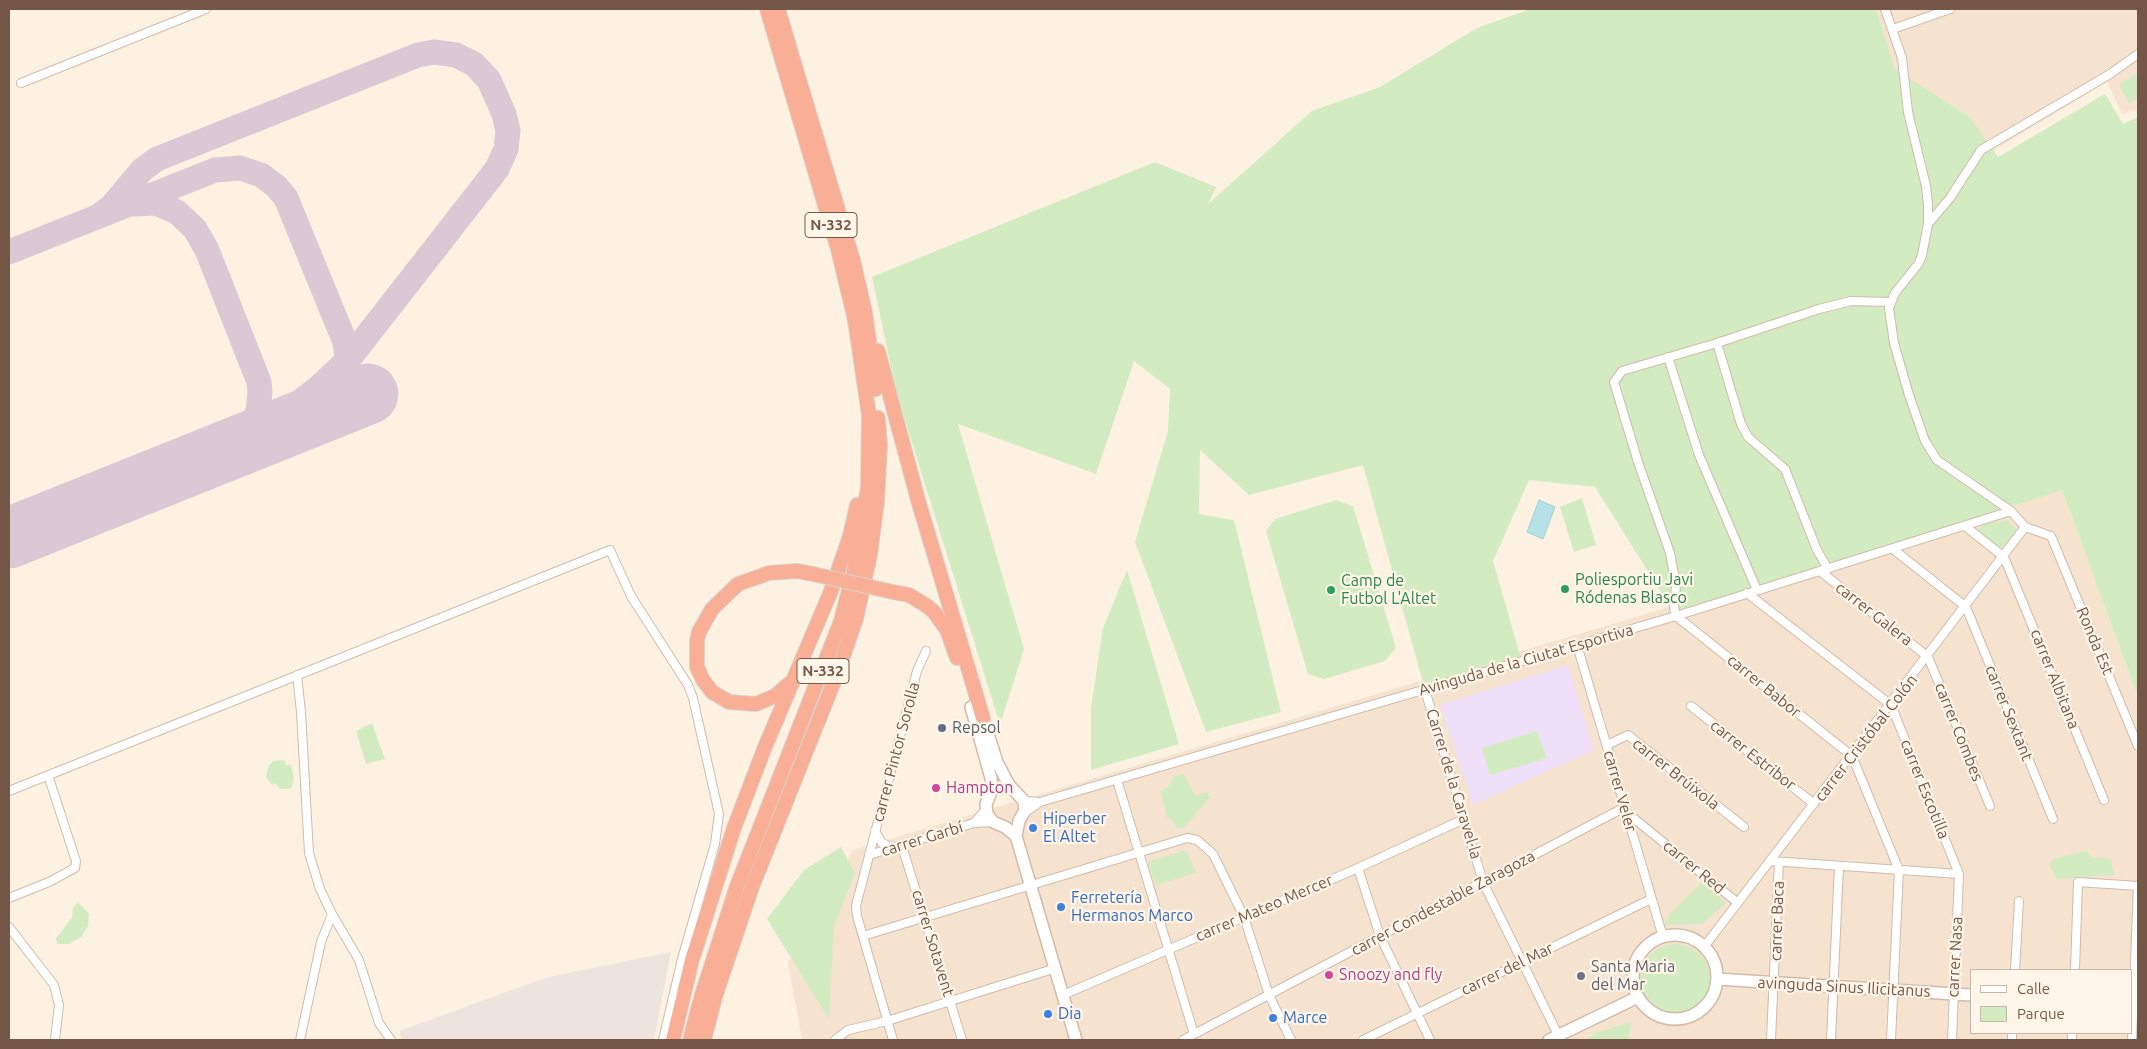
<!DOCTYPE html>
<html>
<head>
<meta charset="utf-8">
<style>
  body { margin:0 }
  #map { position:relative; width:2147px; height:1049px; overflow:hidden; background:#fdf2e2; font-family:Ubuntu,sans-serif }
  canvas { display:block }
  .frame { position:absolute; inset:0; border:10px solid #755748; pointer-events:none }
  .legend { position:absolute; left:1970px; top:969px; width:162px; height:65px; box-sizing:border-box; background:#fff6e9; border:1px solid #c8b6a9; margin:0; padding:6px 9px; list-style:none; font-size:15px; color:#755748 }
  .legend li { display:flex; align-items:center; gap:10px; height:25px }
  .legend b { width:25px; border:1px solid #c8b6a9 }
</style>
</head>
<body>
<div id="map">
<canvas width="2147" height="1049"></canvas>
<div class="frame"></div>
<ul class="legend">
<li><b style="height:6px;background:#fff"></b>Calle</li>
<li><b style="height:14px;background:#d2ebc0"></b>Parque</li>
</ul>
</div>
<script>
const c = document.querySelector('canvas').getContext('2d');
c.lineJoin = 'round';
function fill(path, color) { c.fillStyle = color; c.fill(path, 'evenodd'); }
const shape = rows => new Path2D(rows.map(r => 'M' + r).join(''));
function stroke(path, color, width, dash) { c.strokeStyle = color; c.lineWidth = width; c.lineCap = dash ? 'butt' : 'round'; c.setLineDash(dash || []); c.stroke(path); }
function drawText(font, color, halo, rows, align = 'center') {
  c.font = font + ' Ubuntu,sans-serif'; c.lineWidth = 4.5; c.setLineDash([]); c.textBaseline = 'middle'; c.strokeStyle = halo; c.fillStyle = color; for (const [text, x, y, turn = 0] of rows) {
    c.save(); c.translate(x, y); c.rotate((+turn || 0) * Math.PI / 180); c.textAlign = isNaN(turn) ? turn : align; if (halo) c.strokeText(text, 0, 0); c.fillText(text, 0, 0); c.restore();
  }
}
const residential = shape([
  [1876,9,2138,9,2138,108,2122,114,2107,82,1993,151,1970,117,1895,69],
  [2062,490,2138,697,2138,1040,802,1040,788,963,853,850],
  [1971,970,2131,970,2131,1033,1971,1033]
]);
const industrial = shape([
  [671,952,654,1040,402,1040,399,1031,545,978]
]);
const education = shape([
  [1568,665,1594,750,1473,805,1440,705]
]);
const green = shape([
  [1530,9,1876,9,1895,69,1970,117,1998,157,2105,94,2123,124,2138,117,2138,697,2062,490,1676,616,1595,487,1529,480,1493,561,1522,662,1425,690,1363,465,1249,495,1200,450,1199,514,1234,520,1281,712,1206,732,1135,542,1168,431,1170,389,1134,361,1096,474,958,424,1024,649,1000,725,896,391,872,277,1155,162,1216,187,1208,204,1312,111,1380,87,1477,28],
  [2138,73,2138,98,2129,103,2119,84],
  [1582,498,1596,545,1574,552,1560,507],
  [1336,500,1353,506,1396,648,1385,661,1324,679,1308,674,1266,531,1275,519],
  [2008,520,2018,532,2001,548,1977,532,1984,524],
  [1127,570,1179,744,1091,770,1091,708,1103,628],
  [372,723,385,759,366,764,356,731],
  [1537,731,1547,758,1490,775,1482,748],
  [284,760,286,765,291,765,294,779,291,789,280,789,275,783,272,785,266,777,269,765,273,761],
  [1184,774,1195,796,1206,792,1210,797,1184,828,1176,828,1172,819,1167,818,1161,792,1169,786,1174,776],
  [841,847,855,873,834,926,829,1019,767,919,804,870],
  [1186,850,1196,873,1156,885,1148,862],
  [2085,851,2092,857,2111,859,2114,875,2057,879,2049,864,2053,859],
  [1703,881,1726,903,1702,924,1664,925,1670,914],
  [78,902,89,914,88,926,81,937,69,944,57,944,56,938,72,918,73,908],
  '1640 979a35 35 0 1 1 70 0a35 35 0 1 1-70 0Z',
  [1632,1021,1628,1040,1586,1040,1594,1034]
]);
const water = shape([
  [1539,500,1555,507,1543,539,1527,532,1539,500]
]);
const taxiway = shape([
  [134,204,156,203,177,212,195,229,207,250,259,382,260,392,258,411,251,426,241,438],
  [97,217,112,206,142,170,157,159,418,55,434,52,456,55,474,64,489,80,504,114,508,131,506,149,497,169,348,360,319,387,287,412,232,448],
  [9,252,215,170,240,168,261,175,276,186,286,198,345,342,348,366,344,385,331,404,313,416]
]);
const runway = shape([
  [9,538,368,394]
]);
const street = shape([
  [1885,9,1902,58,1908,112,1926,186,1928,204,1928,224,1922,255,1919,263,1895,293,1889,308,1894,343,1909,395,1925,441,1937,460,2011,511,2025,527,2051,536,2138,746],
  [1893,29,1950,9],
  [21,83,206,9],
  [1928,224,1950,198,1981,150,2110,74,2138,54],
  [1891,302,1851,301,1819,309,1717,343,1622,371,1614,382,1638,462,1670,553,1676,585,1674,608,1676,616,1852,756,1899,870,1891,1040],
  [1717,343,1741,424,1748,437,1785,469,1817,550,1828,569],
  [1668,357,1699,455,1757,590],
  [1965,526,2004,557,2104,800],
  [1893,549,1966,607,2053,819],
  [1820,571,1928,657,1990,806],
  [1747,593,1891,705,1959,874,1952,1040],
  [1577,645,1663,937],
  [297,675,301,712,309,853,320,889,332,914,321,942,300,1040],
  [1425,690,1483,882,1560,1039],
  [1691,706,1814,804],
  [1607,745,1628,735,1744,827],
  [1117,780,1194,1034],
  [9,791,610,550,631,596,688,685,693,698,719,814,715,844,682,959,663,1040],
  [1022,797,1026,801,1040,802,1023,814],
  [1040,802,1676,616,2011,511],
  [986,809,974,823,993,822],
  [1626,812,1738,903],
  [875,831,882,843,894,848],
  [902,846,962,1040],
  [869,855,974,823],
  [1771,861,1959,874],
  [1358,868,1380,936,1430,1040],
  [9,898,49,882,75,868,76,861,48,775],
  [332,914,359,960,379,1023,391,1040],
  [9,927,54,985,59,1005,55,1040],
  [863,936,1187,838,1197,840,1213,854,1244,917,1269,995,1291,1040],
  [1704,947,2025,527],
  [2015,970,2019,901],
  [2075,970,2078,882,2138,886],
  [1063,995,1358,868,1464,819],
  [835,1040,848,1030,887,1021,1056,968],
  [893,1040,857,916,856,906,917,671,926,651],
  [1183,1040,1625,807],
  [1363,1040,1651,899],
  [1771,1040,1779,862],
  [1831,1040,1839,866],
  [2012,1040,2012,1033],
  [2072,1040,2072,1033],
  [2132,1040,2138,886]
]);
const secondary = shape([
  [971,707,991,778,992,790,986,804,987,814,993,822,1005,827,1016,836],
  [983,718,997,762,1009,785,1024,801,1025,810,1019,821,1016,836,1076,1040],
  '1633 977a42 42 0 1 1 84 0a42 42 0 1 1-84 0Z',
  [1717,979,1971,995],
  [2131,1004,2138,1004],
  [1549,1040,1638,997]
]);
const highway = shape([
  [778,9,853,260,865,312,876,389],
  [878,351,918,500,983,718],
  [893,592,909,595,927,606,934,612,947,630,957,658],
  [790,683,775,696,756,704,729,702,712,692,703,680,697,667,697,641,699,632,712,609,738,584,769,573,797,571,813,574],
  [673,1040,692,960,734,828,765,747,831,591,850,536,857,505],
  [690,1040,701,998,737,886,841,621,855,567,868,487,869,415,855,320,838,249,767,9],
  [704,1040,715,997,752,887,837,674,856,619,870,555,877,502,880,445,878,418]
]);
const highwayBridge = shape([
  [813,574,893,592]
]);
const markers = [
  [1565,589,5,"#2e9e5b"],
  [1331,590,5,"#2e9e5b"],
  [942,728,5,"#5c6f8a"],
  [936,788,5,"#d1479c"],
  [1033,828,5,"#3f7fe0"],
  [1061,907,5,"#3f7fe0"],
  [1329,975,5,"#d1479c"],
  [1581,976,5,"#6b7280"],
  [1048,1014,5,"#3f7fe0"],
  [1273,1018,5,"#3f7fe0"]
];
const shields = [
  [831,225,52],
  [823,671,52]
];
const shieldNames = [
  ["N-332",831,225],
  ["N-332",823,671]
];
const leisureNames = [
  ["Poliesportiu Javi",1575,580],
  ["Ródenas Blasco",1575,598],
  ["Camp de",1341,581],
  ["Futbol L'Altet",1341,599]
];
const streetNames = [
  ["carrer Galera",1874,614,38],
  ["Ronda Est",2095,641,67],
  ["Avinguda de la Ciutat Esportiva",1526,660,-16],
  ["carrer Albitana",2055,679,68],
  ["carrer Babor",1764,686,39],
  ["carrer Sextant",2009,713,68],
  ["carrer Combes",1959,732,68],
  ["carrer Cristóbal Colón",1866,738,-52],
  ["carrer Pintor Sorolla",896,752,-75],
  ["carrer Estribor",1753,755,38],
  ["carrer Brúixola",1676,774,38],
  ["Carrer de la Caravel·la",1454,784,73],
  ["carrer Escotilla",1925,789,68],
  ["carrer Veler",1620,791,74],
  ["carrer Garbí",922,839,-17],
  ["carrer Red",1694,867,39],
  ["carrer Condestable Zaragoza",1443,903,-28],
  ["carrer Mateo Mercer",1264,908,-23],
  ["carrer Baca",1777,921,-88],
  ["carrer Sotavent",933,943,73],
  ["carrer Nasa",1955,957,-87],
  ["carrer del Mar",1507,969,-26],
  ["avinguda Sinus Ilicitanus",1844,987,3]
];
const serviceNames = [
  ["Repsol",952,728]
];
const hotelNames = [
  ["Hampton",946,788],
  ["Snoozy and fly",1339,975]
];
const shopNames = [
  ["Hiperber",1043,819],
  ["El Altet",1043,837],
  ["Ferretería",1071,898],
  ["Hermanos Marco",1071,916],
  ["Dia",1058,1014],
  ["Marce",1283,1018]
];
const worshipNames = [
  ["Santa Maria",1591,967],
  ["del Mar",1591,985]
];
fill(residential, '#f5e3d0');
fill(industrial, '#ece4dd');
fill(education, '#efdff9');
fill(green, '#d2ebc0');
fill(water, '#b6e1e7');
stroke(water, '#9cd1d9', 1);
stroke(taxiway, '#d8c9d4', 25);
stroke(runway, '#d8c9d4', 61);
stroke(street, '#d0bbab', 10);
stroke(secondary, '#d4baa8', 14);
stroke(highway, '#dbd3cf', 16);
stroke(street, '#fff', 8);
stroke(secondary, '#fff', 11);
stroke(highway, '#f9ae96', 14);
stroke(highwayBridge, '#dbd3cf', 16, []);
stroke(highwayBridge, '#f9ae96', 14);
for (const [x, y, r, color] of markers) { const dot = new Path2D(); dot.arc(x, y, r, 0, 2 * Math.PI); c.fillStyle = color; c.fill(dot); stroke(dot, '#fff6e9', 2); }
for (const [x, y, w] of shields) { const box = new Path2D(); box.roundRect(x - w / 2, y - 12.5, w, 25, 4); c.fillStyle = '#fff6e9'; c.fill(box); stroke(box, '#755748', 1); }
drawText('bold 15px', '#755748', null, shieldNames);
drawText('16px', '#27864d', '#fff6e9', leisureNames, 'left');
drawText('16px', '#755748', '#fff6e9', streetNames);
drawText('16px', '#4e5e75', '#fff6e9', serviceNames, 'left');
drawText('16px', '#b23c85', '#fff6e9', hotelNames, 'left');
drawText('16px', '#366cbe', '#fff6e9', shopNames, 'left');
drawText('16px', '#5b616d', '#fff6e9', worshipNames, 'left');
</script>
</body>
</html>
